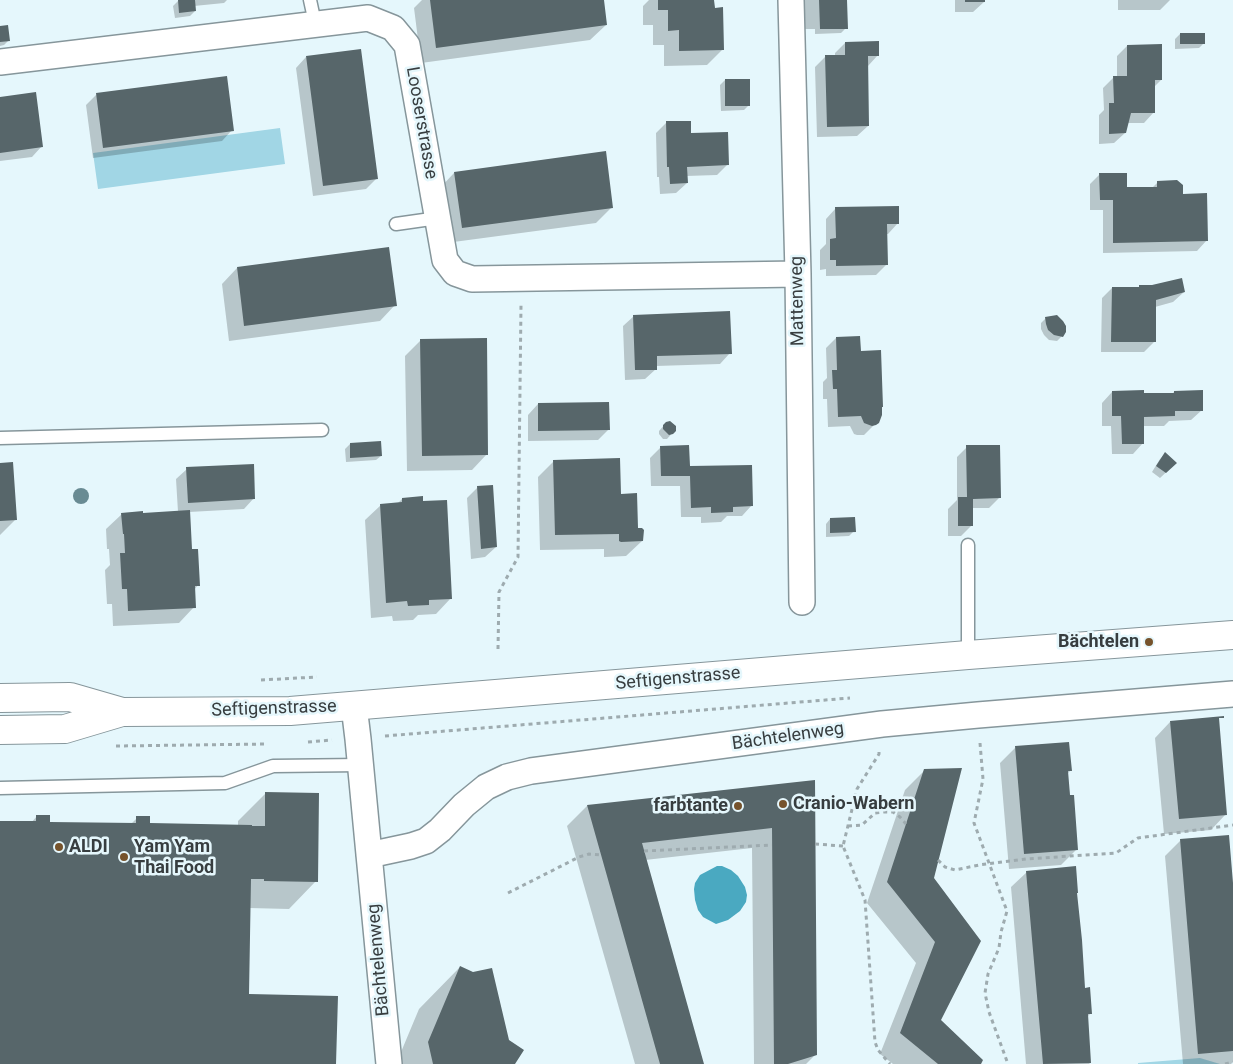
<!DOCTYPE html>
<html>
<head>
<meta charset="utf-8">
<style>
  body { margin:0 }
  canvas { display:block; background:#e5f7fc }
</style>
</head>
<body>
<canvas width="1233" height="1064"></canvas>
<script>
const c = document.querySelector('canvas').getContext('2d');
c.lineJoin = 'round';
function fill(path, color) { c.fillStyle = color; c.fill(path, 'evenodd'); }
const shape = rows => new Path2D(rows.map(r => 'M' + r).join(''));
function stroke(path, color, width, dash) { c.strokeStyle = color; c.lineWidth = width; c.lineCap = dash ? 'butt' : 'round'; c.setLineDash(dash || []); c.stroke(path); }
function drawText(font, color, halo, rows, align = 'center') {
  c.font = font + ' Roboto,sans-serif'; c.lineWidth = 5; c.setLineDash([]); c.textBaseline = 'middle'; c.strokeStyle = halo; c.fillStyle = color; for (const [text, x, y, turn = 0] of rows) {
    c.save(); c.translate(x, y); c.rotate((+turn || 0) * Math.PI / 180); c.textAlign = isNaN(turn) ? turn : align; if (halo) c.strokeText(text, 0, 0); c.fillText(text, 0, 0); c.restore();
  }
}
const green = shape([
  [280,128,285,164,98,189,93,153],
  [1200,1058,1220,1064,1138,1064,1138,1063]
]);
const water = shape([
  [717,866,722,866,731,870,738,876,745,887,747,895,746,902,740,911,728,920,716,924,703,917,698,910,695,900,694,889,695,883,700,875]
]);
const shadow = shape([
  [188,0,227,0,224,3,194,6,195,11,190,16,175,18,173,6,178,1],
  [422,0,603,0,606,25,590,40,421,63,414,8],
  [649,0,713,0,723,49,707,65,664,66,664,45,653,45,653,25,643,25,643,6],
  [805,0,845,0,846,28,841,33,815,34,815,29,804,29,804,1],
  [955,0,984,0,984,2,973,12,955,12],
  [1118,0,1170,0,1160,10,1118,10],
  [0,28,9,40,4,45,0,46],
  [1180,34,1204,43,1199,48,1175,49,1175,39],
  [845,43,878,55,868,66,868,126,857,136,817,137,815,67,825,57,835,56,835,53],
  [1127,46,1161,80,1154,87,1154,112,1144,123,1127,123,1125,133,1114,143,1099,144,1099,115,1104,110,1103,88,1114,77,1117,77,1117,56],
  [306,57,377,178,366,189,313,196,296,68],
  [725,80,749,105,744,110,721,111,720,85],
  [96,95,232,130,222,141,93,158,86,105],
  [0,98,42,146,32,157,0,161],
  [666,123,690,134,727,165,717,175,686,176,687,183,676,193,660,194,659,177,657,177,656,133],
  [454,173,612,207,596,223,446,243,439,189],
  [1100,174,1126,189,1152,188,1158,182,1182,195,1207,240,1197,251,1103,253,1103,210,1090,210,1090,184],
  [836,208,898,223,888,234,886,234,886,265,876,275,826,276,826,269,820,270,820,250,826,244,826,219],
  [237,268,395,305,380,321,229,341,222,284],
  [1112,288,1184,292,1173,302,1155,307,1154,342,1144,352,1101,352,1102,298],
  [634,316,730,353,720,364,656,366,656,369,645,379,625,380,623,326],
  [1046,318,1062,336,1057,341,1049,340,1044,335,1041,329,1041,323],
  [836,338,875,424,864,435,857,435,854,434,850,426,828,427,827,399,823,399,823,382,827,378,826,348],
  [421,340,487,454,472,470,407,471,405,356],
  [1112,392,1143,395,1172,394,1174,392,1202,410,1191,420,1169,421,1164,426,1143,426,1143,443,1133,454,1112,454,1111,426,1102,426,1102,403],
  [538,404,609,429,598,440,528,441,528,415],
  [666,423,675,430,667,439,663,439,659,434,659,431],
  [350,444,381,456,376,460,346,462,345,449],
  [661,447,689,468,752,505,742,516,727,516,721,522,701,523,701,517,681,517,680,486,651,486,650,458],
  [967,447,1000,497,989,508,972,508,972,525,961,536,948,536,948,509,957,500,957,457],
  [1165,454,1176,463,1160,478,1152,472,1160,459],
  [554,461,619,495,642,541,626,556,605,557,604,557,604,549,540,550,538,477],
  [0,464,15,520,0,535],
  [187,469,254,498,244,509,189,512,191,550,198,585,194,590,194,607,179,623,113,626,112,604,107,604,105,570,110,565,109,549,107,549,106,529,122,514,142,514,178,512,176,479],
  [478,487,496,547,485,557,471,559,467,498],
  [402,499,451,598,436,614,418,615,413,620,393,621,392,616,371,618,365,520,381,505,397,504],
  [830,519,854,531,849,536,826,537,826,524],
  [1170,722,1226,814,1211,830,1164,834,1155,738],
  [1015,748,1070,771,1067,774,1077,849,1061,865,1009,869,1000,763],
  [925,770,932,879,940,1020,979,1064,893,1064,880,1054,916,963,867,903,905,790],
  [813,782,815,1055,806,1064,754,1064,752,848,645,860,703,1064,635,1064,567,826,587,806],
  [266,793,316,881,289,909,249,908,248,995,335,1064,0,1064,0,822,31,823,37,816,49,823,131,824,137,818,149,824,238,826,238,821],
  [1181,840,1233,894,1233,1062,1231,1064,1183,1064,1165,856],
  [1027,872,1076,893,1084,989,1091,1013,1087,1017,1090,1063,1089,1064,1026,1064,1011,887],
  [460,967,514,1064,396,1064,419,1009]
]);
const building = shape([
  [178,0,195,0,196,11,179,13],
  [430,0,604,0,607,25,436,48],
  [658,0,714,0,715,8,723,7,724,50,679,51,679,30,668,31,668,10,658,10],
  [819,0,847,0,848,29,820,29],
  [965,0,985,0,985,2,965,2],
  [8,25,10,41,0,42,0,26],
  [1180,33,1205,33,1205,44,1180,44],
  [879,41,879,56,868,56,869,126,827,127,825,55,845,55,845,42],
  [1162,44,1162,80,1155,80,1155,113,1131,113,1126,133,1109,134,1109,103,1114,103,1113,76,1127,76,1127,45],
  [361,49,378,179,323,186,306,56],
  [227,76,234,131,103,148,96,93],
  [725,79,750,79,750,106,725,106],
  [36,92,43,147,0,153,0,97],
  [666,121,691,121,691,133,728,132,729,165,687,167,688,183,670,184,669,167,667,167],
  [606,151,613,208,462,228,454,172],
  [1099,173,1127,173,1127,187,1157,187,1157,181,1177,180,1183,185,1183,194,1207,193,1208,241,1113,243,1113,200,1100,200],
  [899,206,899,224,887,224,888,265,836,266,836,260,830,260,830,239,836,238,835,207],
  [389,247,397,306,244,326,237,267],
  [1182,278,1185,292,1156,300,1156,342,1111,342,1112,287,1139,287,1139,285,1152,285],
  [730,311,732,354,657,356,657,370,635,370,633,315],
  [1057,315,1063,321,1066,326,1066,332,1063,337,1054,335,1048,330,1046,324,1045,317],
  [860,336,861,351,881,350,883,407,882,407,882,415,879,423,876,425,872,426,864,423,861,416,838,417,837,389,833,389,832,370,837,370,836,337],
  [487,338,488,455,422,456,420,339],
  [1144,390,1144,393,1174,393,1174,391,1203,390,1203,411,1175,411,1175,416,1144,417,1144,444,1122,444,1121,416,1112,416,1112,391],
  [609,402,610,430,538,431,538,403],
  [670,421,676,426,676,431,673,434,669,435,663,429,663,425,666,422],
  [381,441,382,456,350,458,350,443],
  [689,445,690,466,752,465,753,506,733,507,733,512,711,513,711,507,691,508,690,476,661,476,660,446],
  [966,445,1000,445,1001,498,973,499,973,526,958,526,958,497,967,497],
  [1165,452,1177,463,1166,473,1156,466],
  [620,458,621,494,637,493,638,528,642,528,644,530,643,541,621,542,619,541,619,534,555,535,553,460],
  [13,462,17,520,0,521,0,463],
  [254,464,255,499,188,503,186,467],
  [493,485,497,547,481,549,477,486],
  [423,496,423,501,447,500,452,599,429,600,429,605,408,606,407,601,386,603,380,504,402,502,402,498],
  [190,510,192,549,198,549,200,586,195,586,196,608,128,611,127,589,122,589,120,553,125,553,124,534,123,534,121,513,143,511,143,513],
  [855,517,856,532,830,533,830,518],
  [1224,716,1224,718,1219,718,1227,815,1179,819,1170,721],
  [1069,742,1072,771,1068,771,1070,795,1074,795,1078,850,1024,854,1015,746],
  [962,768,934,878,981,941,941,1020,983,1060,981,1064,938,1064,900,1033,935,942,887,882,924,769],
  [815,780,817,1055,788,1064,774,1064,772,828,642,843,704,1064,660,1064,587,805],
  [265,792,319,793,318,882,264,881,264,879,251,879,249,994,338,996,336,1064,0,1064,0,821,36,821,36,815,50,815,50,822,136,823,136,816,150,816,150,823,252,825,252,826,265,826],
  [1229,835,1233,883,1233,1051,1198,1054,1180,839],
  [1076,866,1078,893,1077,893,1082,940,1085,988,1090,987,1092,1014,1088,1014,1091,1063,1043,1064,1026,871],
  [460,966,473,972,492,968,509,1040,524,1050,515,1064,433,1064,428,1042]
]);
const path = shape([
  [498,649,499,592,518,557,521,305],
  [261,680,317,677],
  [385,736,850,698],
  [308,742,332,740],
  [980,743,983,779,974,823,1007,911,1001,932,999,948,988,974,985,993,989,1012,1008,1064],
  [116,746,267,744],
  [879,752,879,754,857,789,843,846,865,900,875,1042,878,1050,890,1064],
  [848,826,862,825,875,813,884,812,893,812,900,817,906,824],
  [815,844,843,846],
  [644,851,772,845],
  [938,860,945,867,955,870,979,865,1026,859,1116,853,1138,838,1233,825],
  [508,893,579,857,589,854,601,855],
  [1225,1064,1233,1062]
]);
const service = shape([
  [310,0,315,23],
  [396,224,438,218],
  [0,438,322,430],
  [968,545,968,655],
  [0,788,225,783,273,766,361,765]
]);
const minor = shape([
  [791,0,798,274,802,602],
  [0,62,368,18,393,28,407,45,445,260,455,273,472,279,798,274],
  [354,706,358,739,389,1064],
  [369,855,411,846,426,841,440,830,464,805,486,787,507,777,531,771,882,724,978,715,1233,694]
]);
const secondary = shape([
  [0,698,70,697,122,712],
  [0,730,65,729,122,712,290,711,968,655,1233,635]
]);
const trees = [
  [81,496]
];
const markers = [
  [1149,642,5,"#76532c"],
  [783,804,5,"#76532c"],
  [738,806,5,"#76532c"],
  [59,847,5,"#76532c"],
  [124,857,5,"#76532c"]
];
const streetNames = [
  ["Looserstrasse",421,123,80],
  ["Mattenweg",798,301,-91],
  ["Seftigenstrasse",678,679,-5],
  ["Seftigenstrasse",274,709,-2],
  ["Bächtelenweg",788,737,-8],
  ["Bächtelenweg",379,960,-95]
];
const poiNames = [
  ["Bächtelen",1139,642,"right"],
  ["Cranio-Wabern",793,804],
  ["farbtante",728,806,"right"],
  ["ALDI",69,847],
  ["Yam Yam",134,847],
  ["Thai Food",134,868]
];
fill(green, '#a1d6e5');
fill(water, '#4aa9c1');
fill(shadow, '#0003');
fill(building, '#57666a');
stroke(service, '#86969b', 15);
stroke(minor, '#86969b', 28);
stroke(secondary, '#86969b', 30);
stroke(path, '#9eabaf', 3, [4, 4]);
stroke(service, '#fff', 12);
stroke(minor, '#fff', 25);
stroke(secondary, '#fff', 28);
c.fillStyle = '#698b93';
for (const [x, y] of trees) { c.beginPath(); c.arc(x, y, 8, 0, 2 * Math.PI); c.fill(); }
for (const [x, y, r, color] of markers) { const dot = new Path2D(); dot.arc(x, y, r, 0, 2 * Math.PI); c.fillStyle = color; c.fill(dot); stroke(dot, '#e5f7fc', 2); }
drawText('18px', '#373d3f', '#e5f7fc', streetNames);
drawText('bold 18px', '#373d3f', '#e5f7fc', poiNames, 'left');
</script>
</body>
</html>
